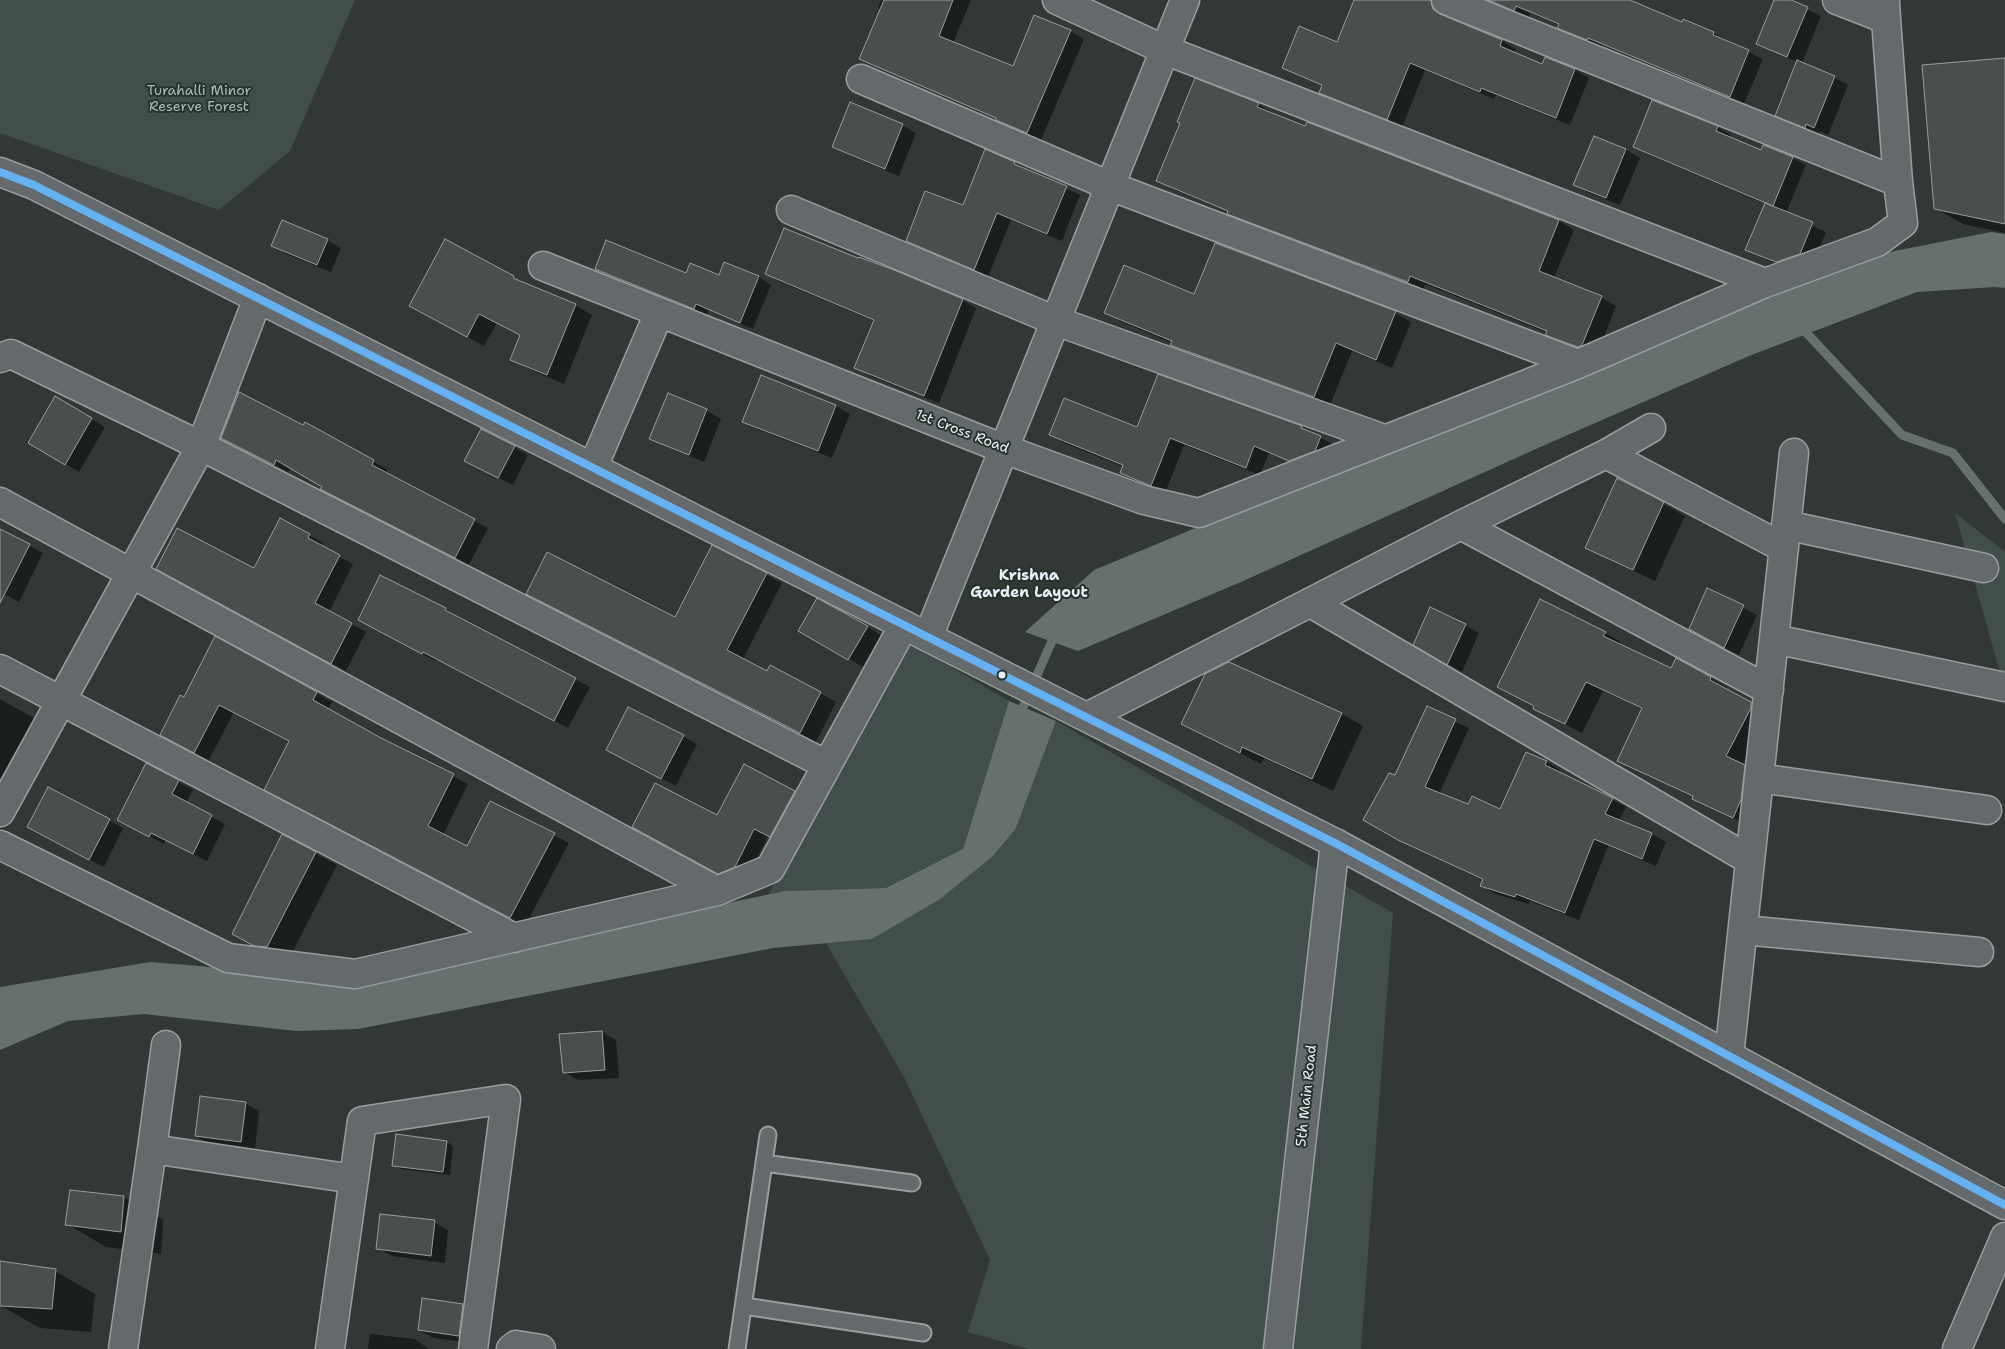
<!DOCTYPE html>
<html>
<head>
<meta charset="utf-8">
<style>
  body { margin:0 }
  canvas { display:block; background:#313835 }
</style>
</head>
<body>
<canvas width="2005" height="1349"></canvas>
<script>
const c = document.querySelector('canvas').getContext('2d');
c.lineJoin = 'round';
function fill(path, color) { c.fillStyle = color; c.fill(path, 'evenodd'); }
const shape = rows => new Path2D(rows.map(r => 'M' + r).join(''));
function stroke(path, color, width, dash) { c.strokeStyle = color; c.lineWidth = width; c.lineCap = dash ? 'butt' : 'round'; c.setLineDash(dash || []); c.stroke(path); }
function drawText(font, color, halo, rows, align = 'center') {
  c.font = font + ' "Shantell Sans",sans-serif'; c.lineWidth = 4; c.setLineDash([]); c.textBaseline = 'middle'; c.strokeStyle = halo; c.fillStyle = color; for (const [text, x, y, turn = 0] of rows) {
    c.save(); c.translate(x, y); c.rotate((+turn || 0) * Math.PI / 180); c.textAlign = isNaN(turn) ? turn : align; if (halo) c.strokeText(text, 0, 0); c.fillText(text, 0, 0); c.restore();
  }
}
const green = shape([
  [0,0,355,0,290,151,219,210,0,133],
  [1955,513,2005,552,2005,690],
  [902,638,1009,701,963,849,886,888,785,891,769,894],
  [1056,721,1393,913,1361,1349,1029,1349,968,1332,990,1260,904,1077,826,943,872,939,1016,828]
]);
const water = shape([
  [1991,232,2005,234,2005,288,1995,287,1917,292,1749,356,1547,444,1241,582,1078,651,1025,632,1094,570,1839,262],
  [1009,701,1056,721,1016,828,993,856,940,899,872,939,773,948,358,1029,296,1031,144,1014,68,1021,0,1050,0,987,150,962,200,966,342,984,785,891,886,888,963,849]
]);
const shadow = shape([
  [881,0,971,0,953,43,1014,68,1070,31,1084,39,1041,140,997,119,1003,119,874,64,874,66,861,59,881,10,878,8],
  [1356,0,1387,0,1448,19,1502,41,1516,49,1514,54,1543,66,1546,58,1575,70,1589,78,1570,125,1496,95,1494,99,1425,70,1402,127,1334,100,1320,92,1323,86,1284,68,1338,44],
  [1485,0,1628,0,1683,23,1714,33,1727,42,1763,59,1744,104,1602,45,1601,47,1573,35,1559,27,1559,25,1530,13,1529,18],
  [1775,0,1788,0,1821,16,1802,63,1834,77,1848,85,1828,135,1820,131,1819,135,1790,123,1776,115,1797,62,1758,43],
  [2005,59,2005,233,1963,224,1935,208],
  [1258,104,1273,113,1272,114,1306,128,1308,124,1559,221,1574,230,1554,278,1601,297,1616,306,1597,354,1593,355,1562,343,1547,334,1548,333,1425,284,1423,290,1243,222,1229,212,1172,189,1158,181],
  [902,125,916,133,899,176,847,154,833,146],
  [1717,127,1731,135,1729,138,1762,152,1792,158,1806,165,1786,213,1826,232,1814,261,1791,270,1761,257,1747,249,1766,204,1648,154,1635,147],
  [1594,138,1626,150,1640,158,1620,205,1589,193,1575,184],
  [1014,163,1080,195,1062,241,1011,220,988,277,921,249,907,240,963,207],
  [327,240,341,248,331,272,286,254,272,246],
  [446,241,531,287,575,305,592,315,564,384,529,369,512,359,522,336,497,323,484,346,428,315],
  [725,264,759,277,771,285,753,329,709,310,707,315,609,276,596,269,720,277],
  [767,274,962,300,976,308,939,403,870,376,856,368,874,321,781,282],
  [1194,295,1395,313,1411,322,1392,368,1352,351,1330,405,1187,354,1172,345,1172,343,1122,322,1106,312],
  [1159,376,1301,427,1334,445,1304,468,1269,453,1260,475,1184,445,1165,493,1135,481,1121,473,1124,467,1064,443,1050,434,1137,429],
  [762,377,836,406,850,414,832,458,757,429,743,421],
  [669,395,707,411,721,419,704,462,665,446,651,438],
  [56,398,105,427,79,472,29,442],
  [306,423,388,470,385,473,488,528,469,565,336,497,324,486,291,467,288,472,222,438,303,427],
  [514,447,528,455,513,485,480,469],
  [1618,479,1685,516,1655,581,1608,559,1587,547],
  [0,530,43,553,19,602,0,592],
  [309,535,323,543,321,547,353,564,329,612,366,632,346,671,172,577,254,570],
  [712,547,782,583,743,659,768,672,820,693,836,702,816,742,544,603,675,619],
  [1708,590,1757,615,1739,655,1704,637],
  [445,609,459,617,458,619,590,687,568,728,438,659,436,661,373,628],
  [1465,625,1479,633,1462,672,1415,644],
  [867,627,881,635,863,667,800,631],
  [1605,633,1621,642,1619,645,1671,670,1710,678,1727,687,1725,690,1767,712,1767,717,1742,765,1760,775,1749,826,1709,807,1694,797,1619,760,1643,709,1603,691,1582,733,1535,708],
  [216,638,332,702,328,710,468,784,443,835,468,848,491,803,569,843,525,926,281,798,290,741,234,712,209,760,176,743,185,699],
  [1229,663,1342,714,1363,726,1333,791,1264,758,1261,764,1183,724],
  [0,699,36,719,0,787],
  [1427,708,1469,728,1439,794,1469,805,1500,811,1527,753,1547,762,1560,770,1559,772,1626,807,1619,821,1652,834,1666,842,1656,866,1608,846,1579,920,1530,901,1529,904,1495,894,1482,886,1484,880,1413,847,1365,820,1396,777],
  [683,736,697,744,676,786,622,758],
  [146,765,193,790,186,803,225,824,207,861,166,840,164,844,132,827],
  [744,766,808,800,784,844,768,836,749,874,733,881,648,835,718,817],
  [109,820,123,828,104,867,42,835],
  [283,836,337,865,289,959,277,957,254,946],
  [602,1032,616,1040,619,1078,578,1080,564,1072,561,1035],
  [245,1103,259,1111,255,1149,210,1144,196,1136],
  [447,1142,453,1146,450,1175,400,1169,393,1165],
  [124,1197,163,1220,161,1254,106,1247,67,1224],
  [434,1222,448,1230,445,1263,392,1256,378,1248],
  [55,1271,95,1294,91,1332,40,1328,1,1306],
  [463,1305,477,1313,473,1343,433,1338,419,1330],
  [370,1334,415,1339,429,1349,368,1349]
]);
const stream = shape([
  [1800,326,1902,435,1953,453,2005,519],
  [1019,716,1056,632]
]);
const building = shape([
  [884,0,953,0,939,36,1013,66,1034,15,1071,30,1027,133,996,120,996,118,859,59,884,0],
  [1354,0,1431,0,1433,9,1440,14,1502,40,1500,46,1542,64,1545,57,1575,69,1556,118,1481,88,1480,92,1410,63,1387,120,1319,93,1322,85,1282,68,1299,26,1337,42,1354,0],
  [1488,0,1630,0,1682,22,1683,19,1714,32,1713,35,1749,50,1730,97,1588,38,1587,40,1557,28,1559,24,1516,6,1514,11,1488,0],
  [1774,0,1791,0,1808,7,1787,57,1756,44,1774,0],
  [2005,58,2005,224,1934,209,1922,65,2005,58],
  [1797,60,1835,76,1814,128,1806,124,1805,128,1775,116,1797,60],
  [1195,78,1259,103,1257,107,1305,126,1307,122,1559,220,1539,271,1602,296,1582,345,1578,347,1545,335,1547,331,1410,276,1408,282,1227,214,1228,211,1156,181,1180,123,1177,122,1195,78],
  [1652,100,1718,126,1716,131,1761,150,1763,145,1793,157,1773,206,1633,147,1652,100],
  [850,102,903,124,885,169,832,147,850,102],
  [1594,136,1626,149,1606,198,1573,185,1594,136],
  [985,149,1015,162,1014,164,1067,186,1047,234,997,213,974,270,906,241,925,191,963,205,985,149],
  [1765,203,1813,222,1800,254,1776,262,1745,250,1765,203],
  [282,220,328,239,317,265,271,246,282,220],
  [784,228,858,258,859,257,894,270,963,299,924,396,854,368,874,320,765,274,784,228],
  [445,239,514,276,513,278,576,304,547,375,510,360,520,335,479,314,467,337,409,306,445,239],
  [606,240,686,273,690,263,719,275,724,262,759,276,740,323,696,304,694,309,595,269,606,240],
  [1215,243,1396,311,1376,360,1336,343,1314,397,1170,345,1172,341,1104,313,1124,265,1194,294,1215,243],
  [1158,374,1302,426,1301,428,1321,436,1315,451,1289,461,1254,446,1246,468,1170,438,1151,486,1120,473,1123,465,1049,435,1064,398,1137,427,1158,374],
  [761,375,836,405,818,451,742,422,761,375],
  [239,392,303,425,305,422,374,460,372,465,475,519,455,558,320,489,322,487,276,460,274,465,221,438,239,392],
  [668,393,707,409,689,455,649,439,668,393],
  [55,396,92,418,65,465,28,443,55,396],
  [481,429,515,446,498,478,464,461,481,429],
  [1617,478,1664,502,1633,570,1585,548,1617,478],
  [280,518,310,534,308,538,340,555,315,603,352,623,331,664,156,569,177,528,254,568,280,518],
  [0,529,30,544,0,603,0,529],
  [712,545,767,573,727,650,767,671,770,665,821,692,800,733,526,594,547,552,675,617,712,545],
  [380,575,446,608,445,610,576,678,554,721,423,652,422,654,358,620,380,575],
  [1707,588,1744,605,1724,648,1689,629,1707,588],
  [817,598,868,626,848,660,798,631,817,598],
  [1540,599,1606,632,1603,636,1671,668,1676,658,1711,677,1710,680,1751,702,1751,708,1726,756,1745,765,1741,800,1733,818,1692,799,1693,796,1617,761,1642,708,1586,682,1565,724,1533,709,1534,706,1497,687,1540,599],
  [1430,607,1466,624,1447,665,1413,645,1430,607],
  [215,636,317,692,313,700,381,738,454,774,428,826,467,846,490,801,555,833,510,918,264,790,289,741,219,705,194,753,160,735,180,695,184,697,215,636],
  [1229,662,1342,713,1312,779,1242,747,1240,753,1181,724,1205,674,1229,662],
  [1427,706,1456,719,1425,787,1468,804,1472,796,1500,809,1526,752,1547,761,1545,765,1613,798,1605,814,1652,833,1642,859,1594,839,1565,913,1516,894,1515,897,1480,886,1483,879,1398,840,1363,820,1389,773,1395,775,1427,706],
  [628,707,684,735,661,779,606,750,628,707],
  [146,763,179,780,172,794,212,815,193,854,151,833,149,837,117,820,146,763],
  [744,764,795,791,770,837,754,829,735,867,718,874,632,827,655,783,717,815,744,764],
  [48,787,110,819,89,860,27,827,48,787],
  [282,834,316,852,267,947,254,946,232,934,282,834],
  [602,1031,605,1070,563,1073,559,1034,602,1031],
  [200,1096,246,1102,241,1142,195,1136,200,1096],
  [396,1134,447,1141,443,1172,392,1166,396,1134],
  [70,1190,124,1196,121,1232,65,1225,70,1190],
  [380,1214,435,1220,431,1256,376,1249,380,1214],
  [0,1261,56,1269,52,1309,0,1306,0,1261],
  [422,1298,463,1304,459,1336,418,1330,422,1298]
]);
const service = shape([
  [764,1163,912,1183],
  [744,1306,923,1333],
  [737,1349,768,1135]
]);
const minor = shape([
  [1057,0,1165,50,1765,283],
  [1446,0,1898,182],
  [1837,0,1886,19,1885,1],
  [861,79,1110,186,1578,364],
  [791,210,1056,321,1384,439],
  [543,266,1004,449,1144,500,1199,513,1578,364,1765,283,1877,242,1903,223,1898,182,1886,19],
  [0,358,11,354,201,446,827,765],
  [1606,454,1784,548],
  [593,467,659,313],
  [0,502,717,891],
  [1461,525,1769,690],
  [1786,525,1984,568],
  [1311,603,1750,860],
  [928,637,1185,0],
  [1774,639,2005,687],
  [0,669,514,938],
  [1087,717,1461,525,1606,454,1651,428],
  [1759,778,1987,810],
  [0,812,201,446,258,298],
  [0,845,228,958,355,974,717,891,770,869,904,625],
  [1743,930,1979,952],
  [1729,1056,1794,453],
  [152,1149,166,1045],
  [123,1349,152,1149,354,1179],
  [330,1349,362,1121,506,1099,473,1349],
  [511,1349,516,1345,541,1349],
  [1278,1349,1335,843],
  [1957,1349,2005,1237]
]);
const tertiary = shape([
  [0,172,34,185,1335,843,2005,1205]
]);
const bus1 = shape([
  [0,172,34,185,1335,843,2005,1205]
]);
const markers = [
  [1002,675,4.5,"#e8f1f8"]
];
const parkNames = [
  ["Turahalli Minor",199,91],
  ["Reserve Forest",199,107]
];
const streetNames = [
  ["1st Cross Road",962,432,21],
  ["5th Main Road",1307,1096,-84]
];
const neighbourhoodNames = [
  ["Krishna",1029,576],
  ["Garden Layout",1029,593]
];
fill(green, '#424e4b');
fill(water, '#66716f');
fill(shadow, '#0007');
stroke(stream, '#66716f', 9);
fill(building, '#494f4d');
stroke(building, '#989d9e', 1);
stroke(service, '#989d9e', 19);
stroke(minor, '#989d9e', 31);
stroke(tertiary, '#989d9e', 31);
stroke(service, '#646a6b', 15);
stroke(minor, '#646a6b', 28);
stroke(tertiary, '#646a6b', 28);
stroke(bus1, '#66b1f2', 8);
for (const [x, y, r, color] of markers) { const dot = new Path2D(); dot.arc(x, y, r, 0, 2 * Math.PI); c.fillStyle = color; c.fill(dot); stroke(dot, '#26332d', 2); }
drawText('14px', '#afb9bc', '#26332d', parkNames);
drawText('14px', '#e8f1f8', '#26332d', streetNames);
drawText('bold 15px', '#e8f1f8', '#26332d', neighbourhoodNames);
</script>
</body>
</html>
